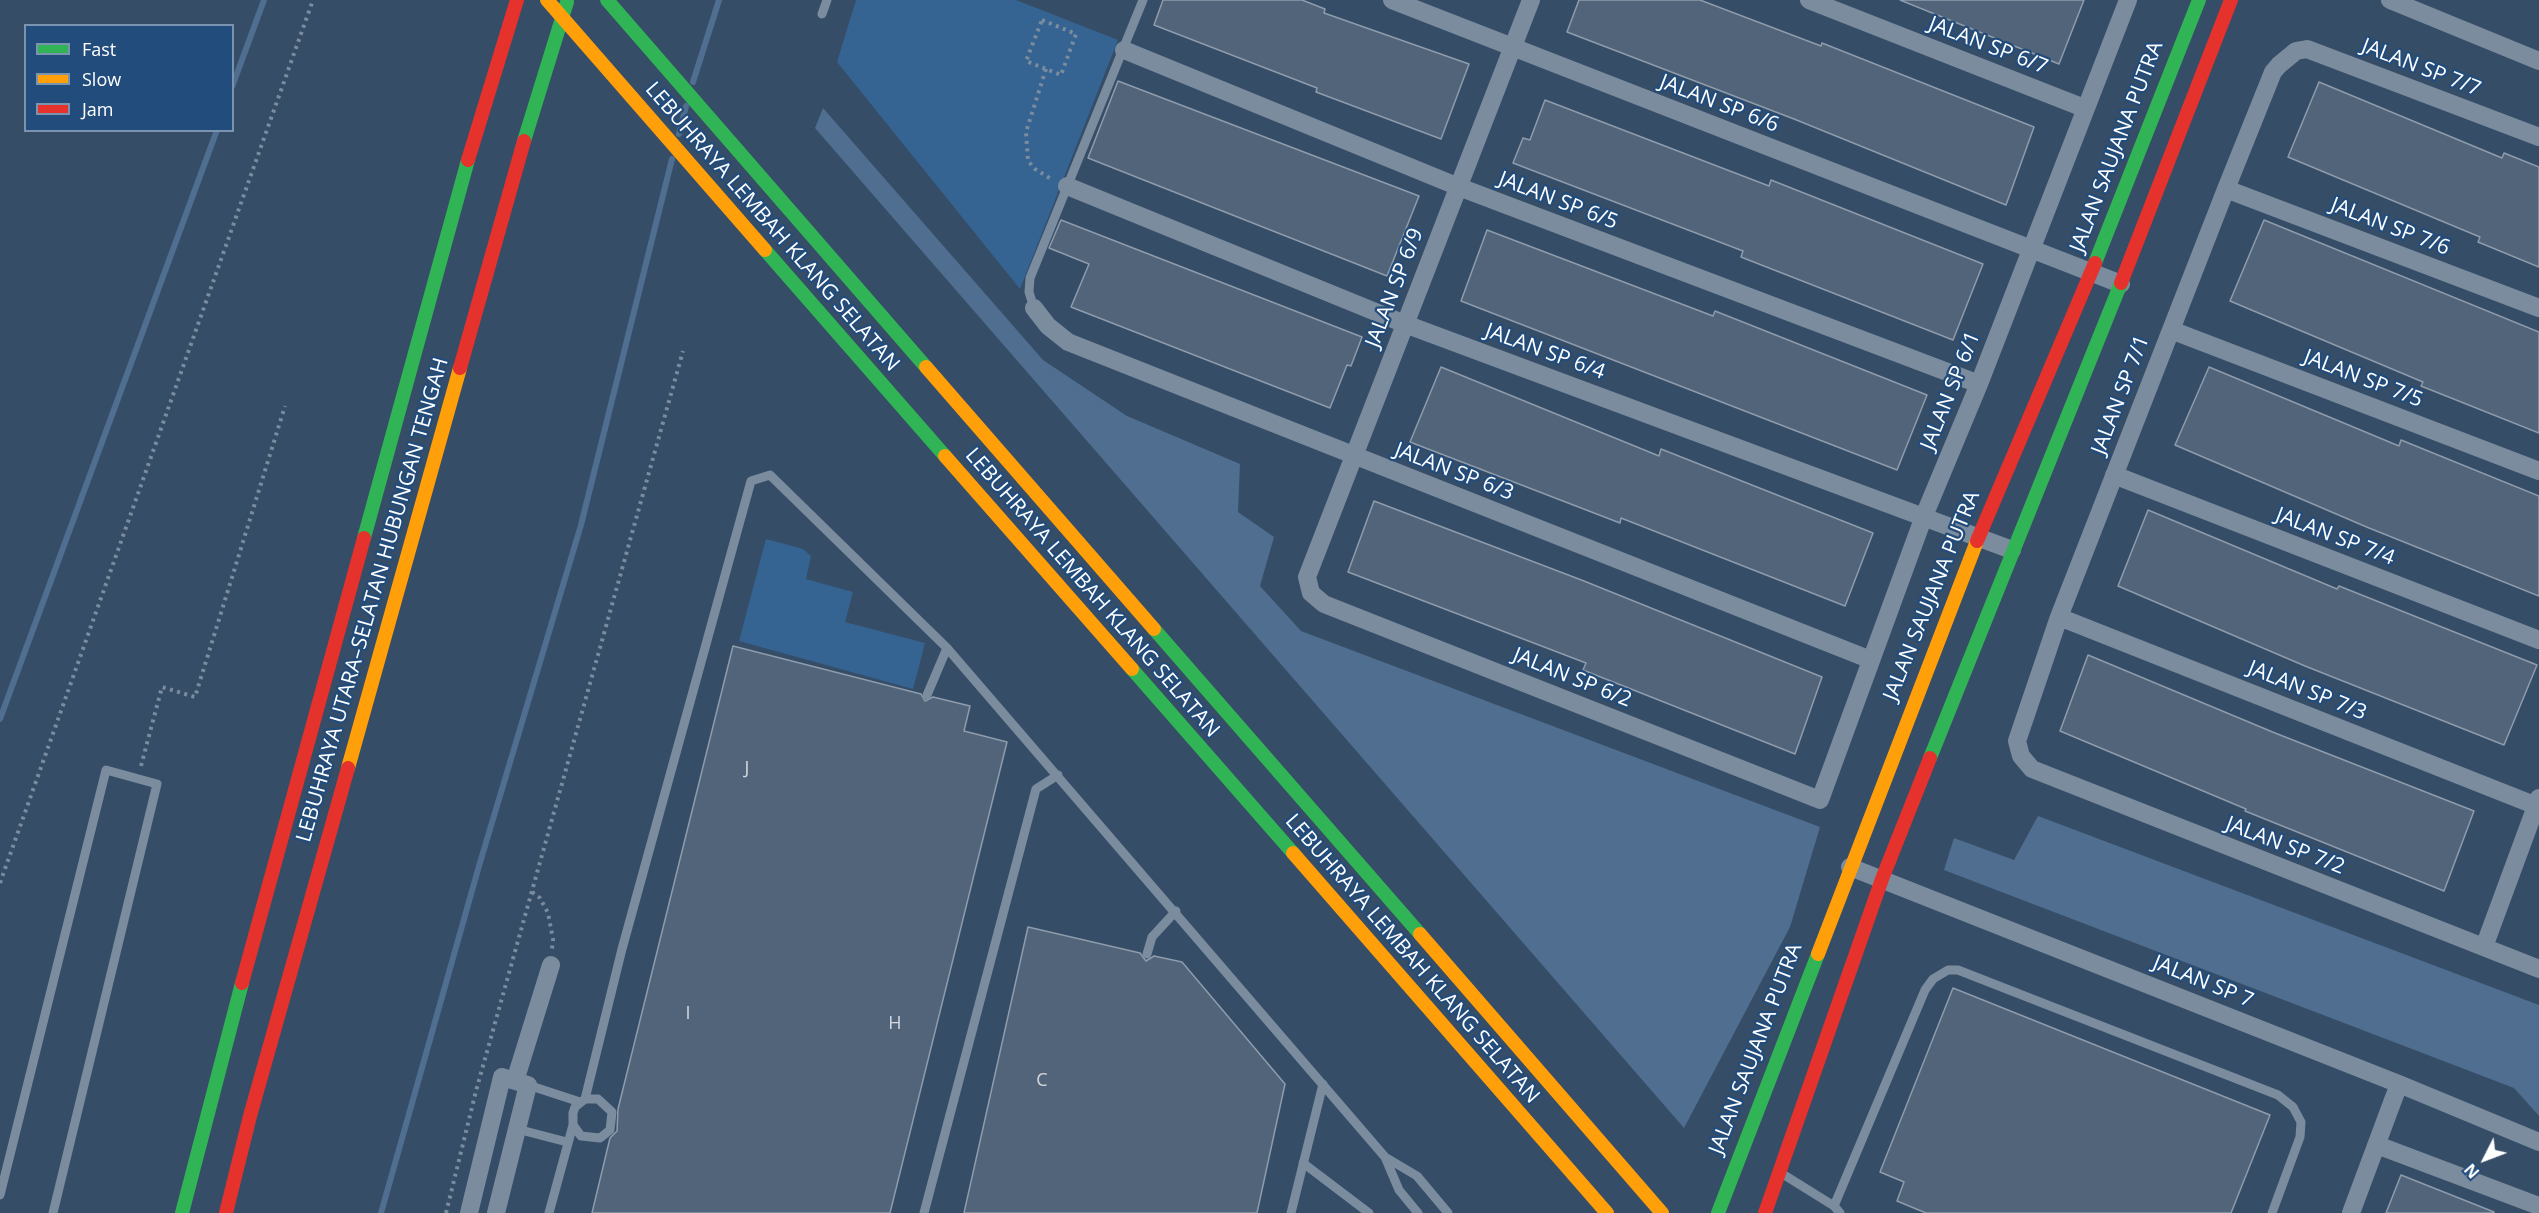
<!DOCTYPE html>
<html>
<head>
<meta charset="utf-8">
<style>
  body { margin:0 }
  #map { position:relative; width:2539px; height:1213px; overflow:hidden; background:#364d67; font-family:"Open Sans",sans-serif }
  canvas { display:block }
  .legend { position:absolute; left:24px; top:24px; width:210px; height:108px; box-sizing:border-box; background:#224c7b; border:2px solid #7a94b0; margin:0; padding:8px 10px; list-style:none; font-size:18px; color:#fff }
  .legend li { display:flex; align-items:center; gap:12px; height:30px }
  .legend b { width:30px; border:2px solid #7a94b0 }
  .north { position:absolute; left:2455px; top:1129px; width:60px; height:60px; -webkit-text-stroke:4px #224c7b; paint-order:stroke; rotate:228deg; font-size:16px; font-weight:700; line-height:24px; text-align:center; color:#fff }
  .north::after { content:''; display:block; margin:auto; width:21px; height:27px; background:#fff; clip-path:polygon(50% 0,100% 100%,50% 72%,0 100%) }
</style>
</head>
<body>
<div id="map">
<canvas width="2539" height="1213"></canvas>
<ul class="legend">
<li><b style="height:8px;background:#30b455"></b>Fast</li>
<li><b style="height:8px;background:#ff9f0a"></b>Slow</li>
<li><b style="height:8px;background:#e5322d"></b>Jam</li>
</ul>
<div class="north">N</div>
</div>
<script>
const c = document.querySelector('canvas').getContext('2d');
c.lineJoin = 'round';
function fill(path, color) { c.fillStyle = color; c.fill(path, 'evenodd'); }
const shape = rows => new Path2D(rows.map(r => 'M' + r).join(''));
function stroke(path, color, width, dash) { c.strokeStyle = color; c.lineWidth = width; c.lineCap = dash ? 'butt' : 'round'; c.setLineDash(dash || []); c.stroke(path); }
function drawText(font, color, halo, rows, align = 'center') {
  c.font = font + ' "Open Sans",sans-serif'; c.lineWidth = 4.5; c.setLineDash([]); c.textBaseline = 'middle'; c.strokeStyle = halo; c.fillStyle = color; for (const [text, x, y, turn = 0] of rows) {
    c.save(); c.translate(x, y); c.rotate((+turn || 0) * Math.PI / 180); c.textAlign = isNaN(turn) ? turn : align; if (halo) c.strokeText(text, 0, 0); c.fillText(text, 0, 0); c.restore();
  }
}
const green = shape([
  [856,0,1016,0,1118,40,1020,289,837,62],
  [766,539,803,549,811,556,806,579,853,592,845,622,925,643,913,689,739,641]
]);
const water = shape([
  [823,108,1043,360,1127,416,1240,464,1238,512,1274,537,1260,586,1301,631,1820,827,1790,927,1684,1128,815,128],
  [2038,816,2539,1005,2539,1116,2514,1088,1944,870,1954,838,2014,860]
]);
const stream = shape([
  [693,82,719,0],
  [232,87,264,0],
  [679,134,686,106],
  [0,719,217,130],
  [381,1213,479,866,581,525,672,159]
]);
const building = shape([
  [1163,0,1302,0,1325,9,1324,13,1469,64,1441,139,1316,92,1317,88,1154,25,1163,0],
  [1579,0,1700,0,1821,46,1822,43,2034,127,2006,205,1794,119,1567,32,1579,0],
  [1900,0,2084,0,2059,64,1900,0],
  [1118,81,1419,196,1387,276,1088,158,1118,81],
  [2319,82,2502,158,2504,153,2539,167,2539,267,2478,242,2480,237,2288,157,2319,82],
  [1545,100,1769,186,1771,180,1983,264,1953,340,1741,257,1743,251,1513,163,1523,138,1530,140,1545,100],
  [1061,220,1362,337,1351,366,1347,365,1330,408,1071,307,1089,264,1049,248,1061,220],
  [2264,220,2539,332,2539,433,2421,386,2423,382,2230,301,2264,220],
  [1487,230,1713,316,1715,311,1927,395,1897,470,1461,301,1487,230],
  [1441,367,1659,456,1661,449,1873,533,1845,606,1621,518,1620,523,1410,442,1441,367],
  [2209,367,2399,446,2401,440,2539,496,2539,596,2369,528,2175,445,2209,367],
  [1374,501,1584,581,1822,677,1795,754,1583,670,1586,663,1348,572,1374,501],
  [2148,510,2337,589,2339,586,2537,665,2504,745,2305,666,2118,586,2148,510],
  [733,646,921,694,925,701,933,697,970,706,964,731,1007,742,890,1213,592,1213,610,1138,617,1131,618,1109,733,646],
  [2088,655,2275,733,2474,811,2444,891,2245,811,2246,809,2060,731,2088,655],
  [1028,927,1140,953,1146,961,1154,956,1182,962,1285,1084,1257,1213,964,1213,1028,927],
  [1953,988,2270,1115,2231,1213,1926,1213,1897,1201,1904,1182,1880,1172,1953,988],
  [2401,1175,2494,1212,2494,1213,2386,1213,2401,1175]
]);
const path = shape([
  [1042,20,1076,34,1061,75,1026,61,1042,20],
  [1046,69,1026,132,1028,161,1035,169,1051,179],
  [141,766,162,687,195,697,285,406],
  [0,883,313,0],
  [532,892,540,898,548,913,553,939,552,949],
  [446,1213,476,1091,683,351]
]);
const lane = shape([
  [822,14,827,0],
  [1034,308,1029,292,1030,278,1143,0],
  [927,695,947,648],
  [1147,954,1152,937,1176,911],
  [528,1085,580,1102],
  [585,1099,598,1099,612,1112,610,1130,600,1138,581,1136,573,1125,573,1113,575,1107,585,1099,622,949,751,481,770,475,947,648,1385,1157],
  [517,1129,567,1142],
  [1303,1163,1369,1213],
  [1781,1173,1834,1206,1840,1213],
  [0,1195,106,770,157,784,53,1213],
  [1834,1206,1925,990,1933,979,1948,970,1958,970,2278,1095,2293,1107,2301,1122,2300,1137,2272,1213],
  [549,1213,573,1125],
  [924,1213,1036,789,1058,775],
  [1291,1213,1323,1084],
  [1418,1213,1399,1190,1385,1157,1417,1176,1448,1213]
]);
const street = shape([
  [1392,0,2121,284],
  [1531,0,1307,577,1311,593,1324,604,1820,800,1924,516,1979,384,2128,0],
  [1809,0,2084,108],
  [2390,0,2539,61],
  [1124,50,1459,187,1979,384],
  [2539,137,2307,49,2296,51,2279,65,2273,72,2226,189,2059,617,2017,741,2021,756,2032,769,2539,969],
  [1067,186,1405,324,2012,550],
  [2226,189,2539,308],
  [1034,308,1048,326,1068,342,1871,660],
  [2171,330,2539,471],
  [2114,475,2539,640],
  [2059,617,2539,807],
  [1850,867,2399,1084,2539,1142],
  [2484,947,2539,798],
  [515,1081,551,965],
  [2377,1145,2539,1206],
  [469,1213,502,1077,528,1085,496,1213],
  [2351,1213,2399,1084]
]);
const fast = shape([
  [607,0,926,367],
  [524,141,567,2],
  [765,250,945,456],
  [2095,263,2199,0],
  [364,538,468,160],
  [1154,629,1420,934],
  [1132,669,1293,853],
  [1930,758,2121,283],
  [182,1213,242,983],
  [1718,1213,1818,954]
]);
const slow = shape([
  [547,0,765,250],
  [926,367,1154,629],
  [945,456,1132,669],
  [348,768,460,368],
  [1293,853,1607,1213],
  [1420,934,1662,1213],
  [1818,954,1977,541]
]);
const jam = shape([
  [468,160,517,0],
  [2121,283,2231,0],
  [460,368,524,141],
  [1977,541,2095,263],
  [242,983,364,538],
  [226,1213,250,1116,348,768],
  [1765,1213,1882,879,1930,758]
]);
const numberNames = [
  ["J",747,769],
  ["I",688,1014],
  ["H",895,1024],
  ["C",1042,1081]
];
const streetNames = [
  ["JALAN SP 6/7",1988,46,21],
  ["JALAN SP 7/7",2421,68,21],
  ["JALAN SP 6/6",1719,104,21],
  ["JALAN SAUJANA PUTRA",2117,147,-69],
  ["JALAN SP 6/5",1558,201,21],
  ["LEBUHRAYA LEMBAH KLANG SELATAN",772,227,49],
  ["JALAN SP 7/6",2390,227,21],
  ["JALAN SP 6/9",1395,288,-69],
  ["JALAN SP 6/4",1545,352,20],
  ["JALAN SP 7/5",2363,379,21],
  ["JALAN SP 6/1",1951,391,-68],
  ["JALAN SP 7/1",2121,395,-69],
  ["JALAN SP 6/3",1454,472,21],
  ["JALAN SP 7/4",2335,537,21],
  ["LEBUHRAYA LEMBAH KLANG SELATAN",1092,593,49],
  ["JALAN SAUJANA PUTRA",1932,596,-68],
  ["LEBUHRAYA UTARA–SELATAN HUBUNGAN TENGAH",373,600,-74],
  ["JALAN SP 6/2",1572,678,22],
  ["JALAN SP 7/3",2307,691,22],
  ["JALAN SP 7/2",2285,846,21],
  ["LEBUHRAYA LEMBAH KLANG SELATAN",1412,959,49],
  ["JALAN SP 7",2203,982,22],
  ["JALAN SAUJANA PUTRA",1756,1049,-69]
];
fill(green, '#356392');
fill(water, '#4f6e90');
stroke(stream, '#4f6e90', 6);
fill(building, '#526479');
stroke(building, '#8e9cac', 1.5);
stroke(path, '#7a8c9e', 4, [3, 4.5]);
stroke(lane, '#7a8c9e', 9);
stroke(street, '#7a8c9e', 18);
stroke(fast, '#30b455', 14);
stroke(slow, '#ff9f0a', 14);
stroke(jam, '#e5322d', 14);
drawText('18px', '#d4d8de', null, numberNames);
drawText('21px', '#fff', '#224c7b', streetNames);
</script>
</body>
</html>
